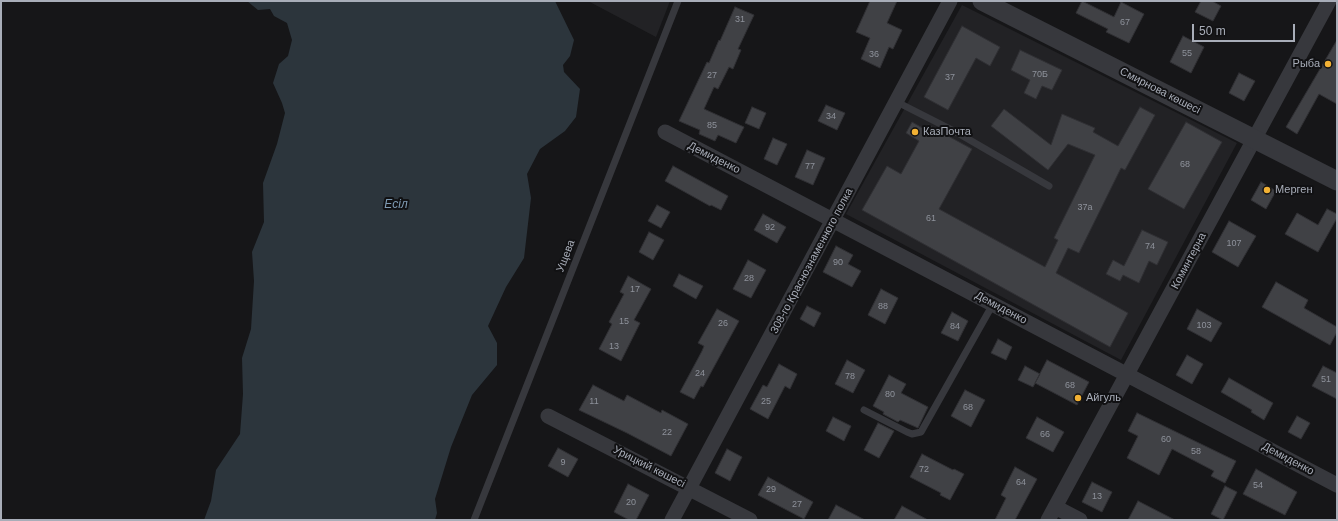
<!DOCTYPE html>
<html>
<head>
<meta charset="utf-8">
<style>
  body { margin:0 }
  #map { position:relative; width:1338px; height:521px; overflow:hidden; background:#161618; font-family:Helvetica,sans-serif }
  canvas { display:block }
  .frame { position:absolute; inset:0; border:2px solid #a8adb8; pointer-events:none }
  .scale { position:absolute; left:1192px; top:24px; width:103px; height:18px; box-sizing:border-box; border:2px solid #a8adb8; border-top:0; padding-left:5px; font-size:12px; line-height:14px; white-space:nowrap; color:#a8adb8; -webkit-text-stroke:3px #111113; paint-order:stroke }
</style>
</head>
<body>
<div id="map">
<canvas width="1338" height="521"></canvas>
<div class="frame"></div>
<div class="scale">50 m</div>
</div>
<script>
const c = document.querySelector('canvas').getContext('2d');
c.lineJoin = 'round';
function fill(path, color) { c.fillStyle = color; c.fill(path, 'evenodd'); }
const shape = rows => new Path2D(rows.map(r => 'M' + r).join(''));
function stroke(path, color, width, dash) { c.strokeStyle = color; c.lineWidth = width; c.lineCap = dash ? 'butt' : 'round'; c.setLineDash(dash || []); c.stroke(path); }
function drawText(font, color, halo, rows, align = 'center') {
  c.font = font + ' Helvetica,sans-serif'; c.lineWidth = 4; c.setLineDash([]); c.textBaseline = 'middle'; c.strokeStyle = halo; c.fillStyle = color; for (const [text, x, y, turn = 0] of rows) {
    c.save(); c.translate(x, y); c.rotate((+turn || 0) * Math.PI / 180); c.textAlign = isNaN(turn) ? turn : align; if (halo) c.strokeText(text, 0, 0); c.fillText(text, 0, 0); c.restore();
  }
}
const built = shape([
  [588,1,670,1,656,37],
  [962,5,1237,143,1121,360,846,214]
]);
const water = shape([
  [247,1,555,1,574,40,570,56,563,65,564,72,580,89,576,117,565,131,540,149,527,174,531,198,524,258,506,287,488,326,497,343,497,365,472,395,451,447,435,499,437,513,435,520,204,520,211,501,216,470,240,434,243,394,242,358,251,329,254,281,252,252,264,222,263,183,277,144,285,113,282,103,273,83,279,64,288,56,292,40,287,23,274,16,270,9,258,10]
]);
const building = shape([
  [870,1,897,1,887,23,902,30,893,49,889,47,880,68,861,59,870,38,856,32,870,1],
  [1082,1,1114,17,1121,2,1144,14,1129,43,1106,32,1108,29,1076,13,1082,1],
  [1201,1,1212,1,1221,6,1213,21,1195,12,1201,1],
  [735,7,754,15,738,49,741,50,733,69,729,67,718,89,714,87,704,109,744,127,736,143,718,135,715,141,699,134,700,130,679,121,707,62,709,63,719,40,720,41,735,7],
  [962,26,1000,47,990,66,976,58,948,110,924,97,962,26],
  [1183,36,1204,47,1191,73,1170,62,1183,36],
  [1337,40,1337,104,1319,94,1297,134,1286,127,1337,40],
  [1020,50,1062,70,1052,90,1042,86,1036,99,1024,93,1030,80,1011,70,1020,50],
  [1239,73,1255,81,1244,101,1229,93,1239,73],
  [826,105,845,113,837,130,818,121,826,105],
  [752,107,766,113,759,129,745,123,752,107],
  [1140,107,1155,115,1125,170,1121,168,1079,253,1068,248,1056,273,1128,313,1110,347,862,210,887,166,901,174,919,141,906,133,912,122,926,130,928,125,972,149,939,209,1045,267,1058,240,1054,238,1095,155,1068,144,1048,170,991,126,1004,109,1051,145,1062,114,1095,128,1093,132,1118,146,1140,107],
  [1186,122,1222,142,1184,209,1148,189,1186,122],
  [773,138,787,144,777,165,764,159,773,138],
  [807,150,825,158,813,185,795,177,807,150],
  [673,166,728,196,721,210,711,205,710,206,665,181,673,166],
  [1261,182,1276,191,1266,209,1251,200,1261,182],
  [657,205,670,212,661,228,648,221,657,205],
  [1327,209,1337,214,1337,218,1318,252,1285,234,1297,213,1318,225,1327,209],
  [763,214,786,227,777,243,754,230,763,214],
  [1229,221,1256,236,1238,267,1212,252,1229,221],
  [1142,230,1168,242,1157,265,1149,261,1139,283,1123,275,1120,281,1106,274,1113,260,1124,266,1142,230],
  [649,232,664,240,653,260,639,252,649,232],
  [836,246,853,255,848,264,861,271,852,287,823,272,836,246],
  [748,260,766,270,751,298,733,289,748,260],
  [679,274,703,286,696,299,673,286,679,274],
  [628,276,651,289,634,320,640,323,621,361,599,349,612,324,609,322,624,294,620,292,628,276],
  [1276,282,1308,300,1304,308,1337,327,1337,332,1330,345,1262,307,1276,282],
  [881,289,898,298,885,324,868,315,881,289],
  [807,306,821,313,814,327,800,319,807,306],
  [717,309,739,321,703,387,701,386,694,399,680,392,702,351,704,346,698,343,717,309],
  [1197,309,1222,323,1211,342,1187,329,1197,309],
  [952,312,968,321,958,341,941,333,952,312],
  [998,339,1012,347,1006,360,991,353,998,339],
  [1187,355,1203,364,1192,384,1176,375,1187,355],
  [847,360,865,370,853,393,835,384,847,360],
  [1047,360,1089,382,1077,405,1035,383,1047,360],
  [779,364,797,374,790,389,785,386,768,419,750,409,763,385,767,387,779,364],
  [1025,366,1040,374,1033,387,1018,380,1025,366],
  [1323,366,1337,373,1337,399,1312,386,1323,366],
  [889,375,906,384,901,393,928,407,918,428,900,420,898,422,883,414,884,412,873,406,889,375],
  [1229,378,1273,403,1264,420,1251,412,1252,410,1221,392,1229,378],
  [593,385,624,401,627,395,661,413,662,410,688,424,671,456,627,433,579,410,593,385],
  [965,390,985,400,971,427,951,416,965,390],
  [1137,413,1236,461,1225,483,1211,476,1214,471,1172,449,1159,475,1127,458,1138,436,1128,431,1137,413],
  [1297,416,1310,423,1301,439,1288,432,1297,416],
  [833,417,851,426,844,441,826,431,833,417],
  [1037,417,1064,432,1053,452,1026,438,1037,417],
  [878,423,894,431,879,458,864,450,878,423],
  [558,448,578,459,568,477,548,466,558,448],
  [727,449,742,457,730,481,715,473,727,449],
  [922,454,953,470,954,469,964,474,950,500,940,495,941,493,910,477,922,454],
  [1015,467,1037,479,1015,520,995,520,1006,498,1001,495,1015,467],
  [1256,469,1297,492,1285,515,1243,494,1256,469],
  [768,477,813,502,804,519,758,495,768,477],
  [1092,482,1112,492,1102,512,1082,502,1092,482],
  [628,484,649,495,636,520,629,520,614,512,628,484],
  [1225,486,1237,492,1223,520,1211,514,1225,486],
  [1138,501,1175,520,1128,520,1138,501],
  [836,505,865,520,828,520,836,505],
  [902,506,928,520,894,520,902,506]
]);
const service = shape([
  [897,102,956,132,1049,186],
  [864,410,907,432,912,434,921,432,993,304],
  [474,520,678,1]
]);
const minor = shape([
  [665,132,1337,485],
  [548,416,750,520],
  [1055,507,1080,520],
  [672,520,950,1],
  [1048,520,1329,1]
]);
const tertiary = shape([
  [982,1,1337,181]
]);
const markers = [
  [1328,64,4,"#f2b134"],
  [915,132,4,"#f2b134"],
  [1267,190,4,"#f2b134"],
  [1078,398,4,"#f2b134"]
];
const numberNames = [
  ["31",740,20],
  ["67",1125,23],
  ["55",1187,54],
  ["36",874,55],
  ["70Б",1040,75],
  ["27",712,76],
  ["37",950,78],
  ["34",831,117],
  ["85",712,126],
  ["68",1185,165],
  ["77",810,167],
  ["37а",1085,208],
  ["61",931,219],
  ["92",770,228],
  ["107",1234,244],
  ["74",1150,247],
  ["90",838,263],
  ["28",749,279],
  ["17",635,290],
  ["88",883,307],
  ["15",624,322],
  ["26",723,324],
  ["103",1204,326],
  ["84",955,327],
  ["13",614,347],
  ["24",700,374],
  ["78",850,377],
  ["51",1326,380],
  ["68",1070,386],
  ["80",890,395],
  ["11",594,402],
  ["25",766,402],
  ["68",968,408],
  ["22",667,433],
  ["66",1045,435],
  ["60",1166,440],
  ["58",1196,452],
  ["9",563,463],
  ["72",924,470],
  ["64",1021,483],
  ["54",1258,486],
  ["29",771,490],
  ["13",1097,497],
  ["20",631,503],
  ["27",797,505]
];
const poiNames = [
  ["Рыба",1320,64,"right"],
  ["КазПочта",923,132],
  ["Мерген",1275,190],
  ["Айгуль",1086,398]
];
const streetNames = [
  ["Смирнова көшесі",1160,91,27],
  ["Демиденко",714,158,27],
  ["Ущева",566,256,-69],
  ["308-го Краснознаменного полка",812,261,-62],
  ["Коминтерна",1189,261,-62],
  ["Демиденко",1001,308,28],
  ["Демиденко",1288,459,28],
  ["Урицкий көшесі",649,467,27]
];
const waterNames = [
  ["Есіл",396,205]
];
fill(built, '#222225');
fill(water, '#2c353c');
fill(building, '#404145');
stroke(building, '#303034', 1);
stroke(service, '#37383d', 7);
stroke(minor, '#37383d', 15);
stroke(tertiary, '#37383d', 19);
for (const [x, y, r, color] of markers) { const dot = new Path2D(); dot.arc(x, y, r, 0, 2 * Math.PI); c.fillStyle = color; c.fill(dot); stroke(dot, '#111113', 1.5); }
drawText('9px', '#8e929b', null, numberNames);
drawText('11px', '#a8adb8', '#111113', poiNames, 'left');
drawText('11px', '#a8adb8', '#111113', streetNames);
drawText('italic 12px', '#7f9bb3', '#111113', waterNames);
</script>
</body>
</html>
